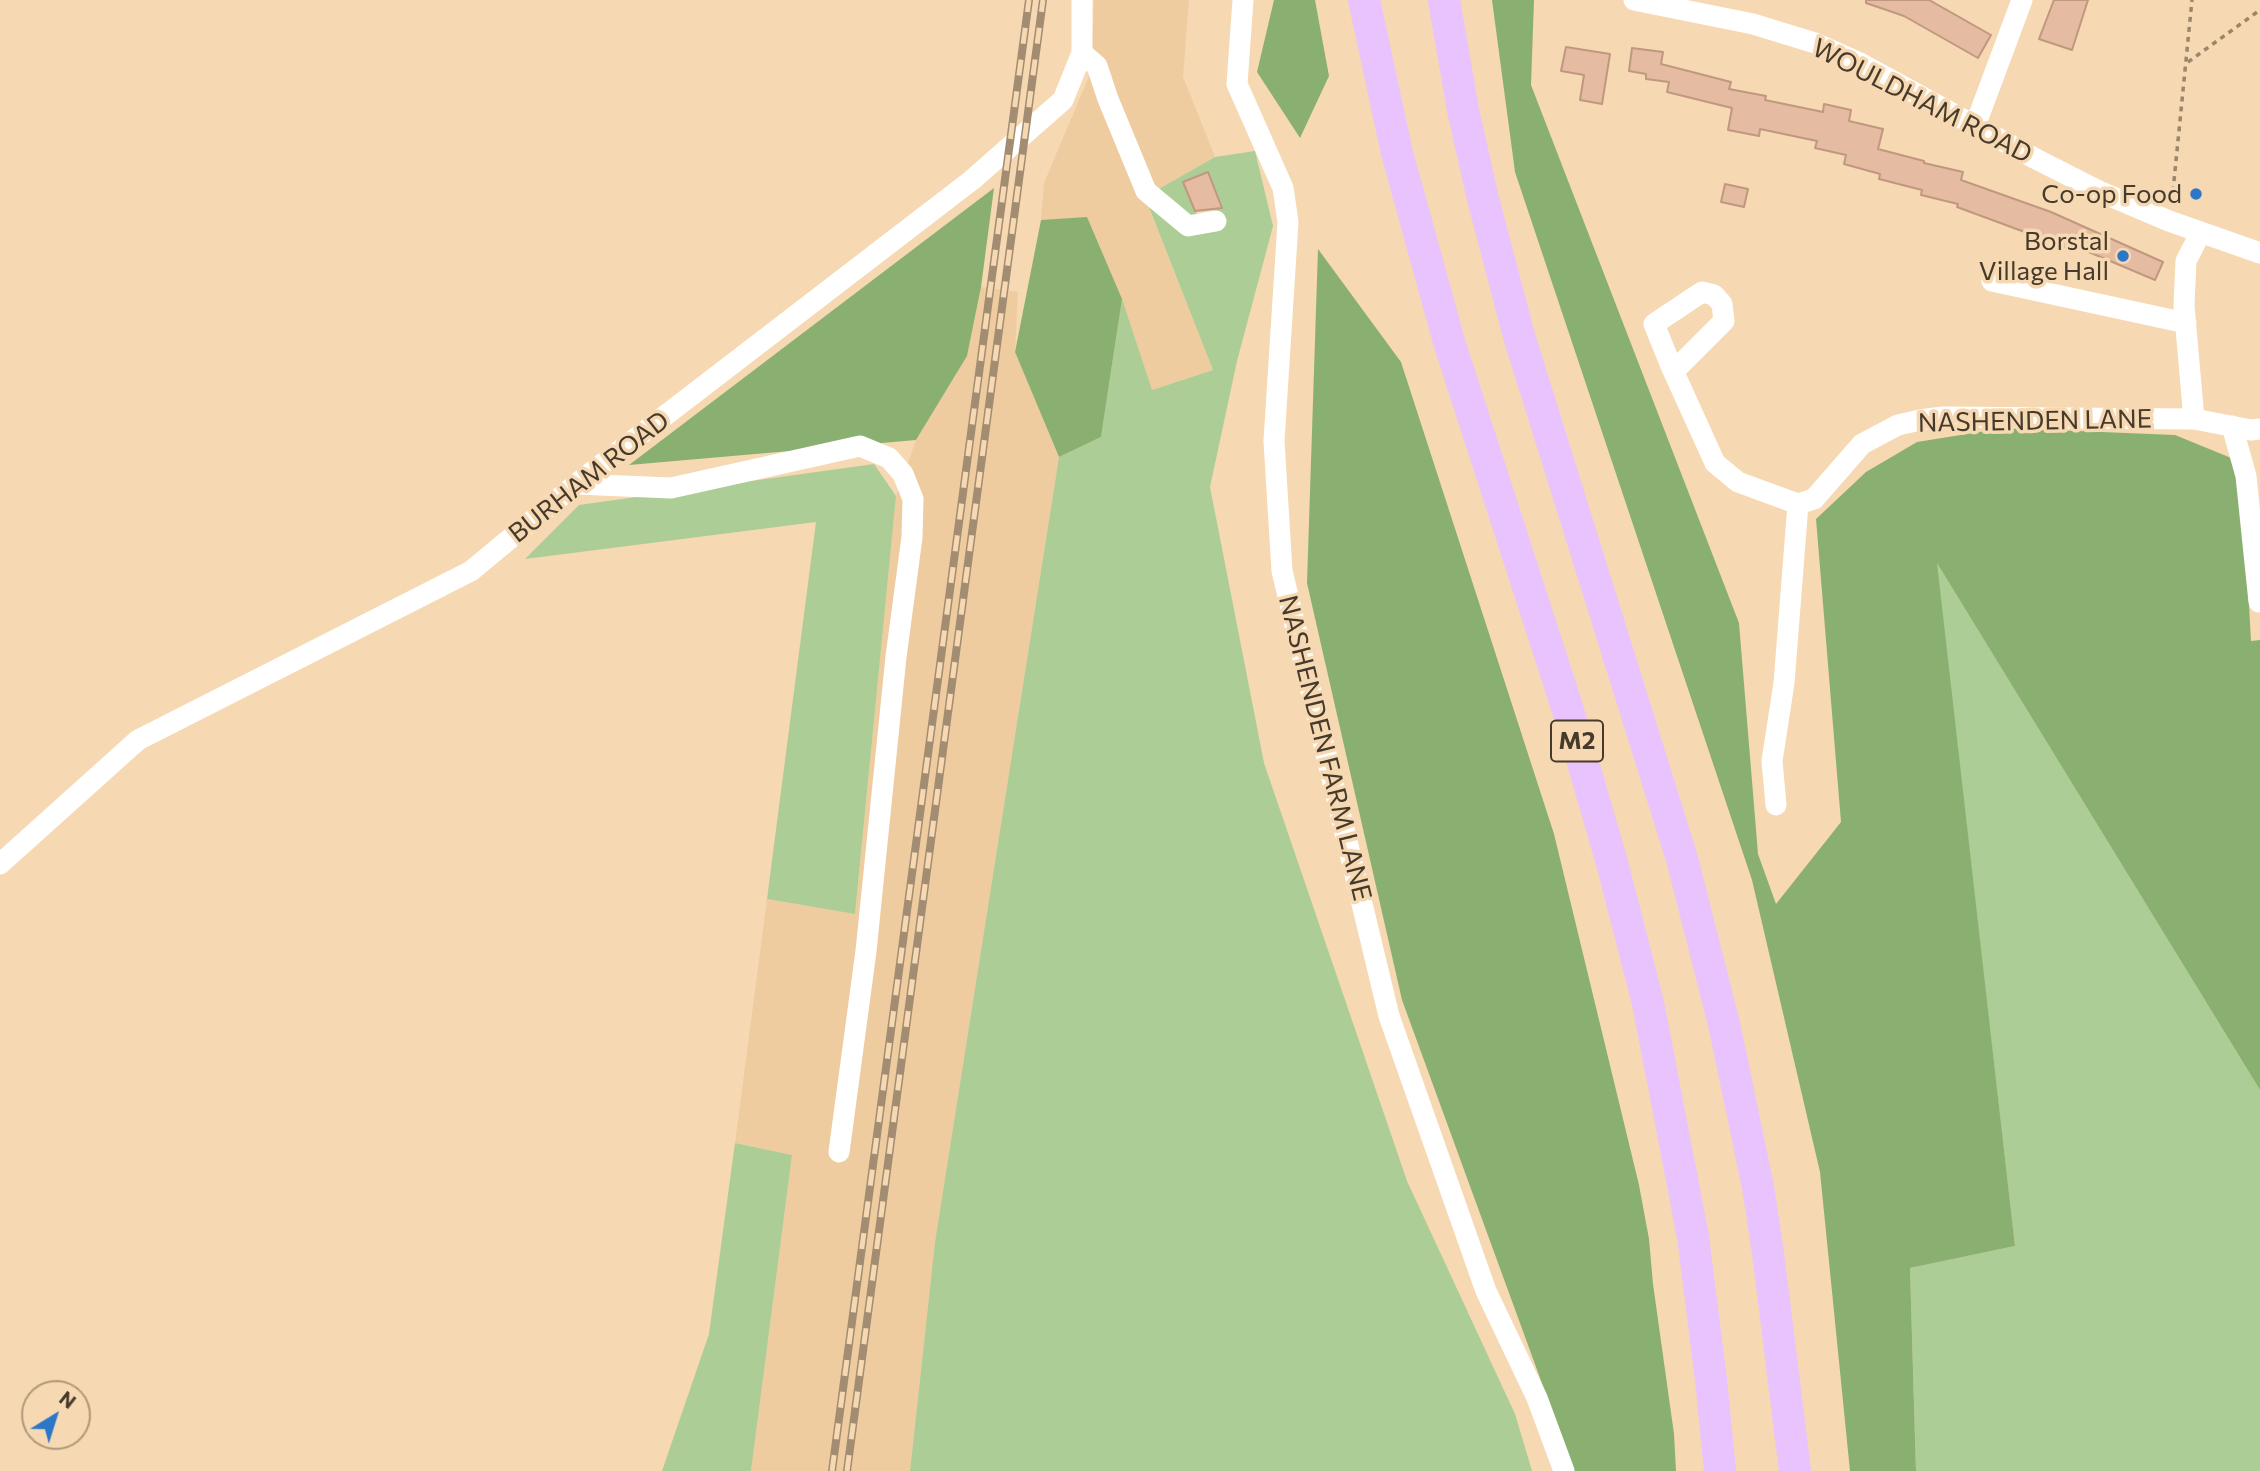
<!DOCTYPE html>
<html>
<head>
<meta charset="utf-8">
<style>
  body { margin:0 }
  #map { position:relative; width:2260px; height:1471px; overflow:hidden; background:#f6d8b2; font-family:Commissioner,sans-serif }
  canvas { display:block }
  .north { position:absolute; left:21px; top:1380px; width:70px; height:70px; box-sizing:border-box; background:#f6d8b2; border:2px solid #b0997c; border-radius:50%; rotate:38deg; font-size:19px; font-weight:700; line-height:28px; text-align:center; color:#463a2b }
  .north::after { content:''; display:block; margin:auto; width:24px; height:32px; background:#2d77c7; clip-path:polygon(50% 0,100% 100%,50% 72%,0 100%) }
</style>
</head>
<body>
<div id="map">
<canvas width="2260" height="1471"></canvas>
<div class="north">N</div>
</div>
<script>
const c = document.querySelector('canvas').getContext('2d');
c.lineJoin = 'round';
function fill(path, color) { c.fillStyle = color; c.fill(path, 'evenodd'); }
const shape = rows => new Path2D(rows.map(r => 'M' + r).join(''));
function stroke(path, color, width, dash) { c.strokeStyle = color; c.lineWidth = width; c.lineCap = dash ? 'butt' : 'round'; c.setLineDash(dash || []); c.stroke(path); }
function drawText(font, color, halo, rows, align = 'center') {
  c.font = font + ' Commissioner,sans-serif'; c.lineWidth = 7; c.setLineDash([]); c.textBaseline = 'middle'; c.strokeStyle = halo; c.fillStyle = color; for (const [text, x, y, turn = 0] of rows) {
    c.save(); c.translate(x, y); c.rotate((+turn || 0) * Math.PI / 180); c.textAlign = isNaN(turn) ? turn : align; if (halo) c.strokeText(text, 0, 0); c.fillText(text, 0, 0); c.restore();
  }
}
const built = shape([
  [1094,0,1189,0,1183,77,1215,157,1145,198,1213,370,1152,390,1041,220,1044,183,1090,74],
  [981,287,1018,292,1015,352,1059,457,935,1242,910,1471,751,1471,792,1155,735,1143,767,899,855,914,896,496,916,440,967,356]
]);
const green = shape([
  [1255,151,1273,226,1237,361,1210,487,1264,763,1407,1181,1515,1414,1532,1471,910,1471,935,1242,1059,457,1101,437,1122,299,1152,390,1213,370,1145,197,1215,157],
  [1208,172,1222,207,1198,217,1183,183],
  [874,464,896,496,855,914,767,899,816,522,525,559,579,505],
  [1936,561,2260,1090,2260,1471,1916,1471,1910,1268,2015,1246],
  [735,1143,792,1155,751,1471,662,1471,709,1334]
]);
const forest = shape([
  [1274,0,1315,0,1329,76,1300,138,1257,72],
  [1492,0,1534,0,1531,85,1739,623,1758,854,1776,904,1841,822,1816,519,1866,472,1917,442,2004,428,2175,435,2241,462,2251,641,2260,640,2260,1090,1937,563,2015,1246,1910,1268,1916,1471,1850,1471,1820,1172,1752,880,1515,172],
  [994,188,981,287,967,356,916,440,629,465],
  [1087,217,1122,299,1101,437,1059,457,1015,352,1041,220],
  [1318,249,1401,362,1554,834,1639,1185,1649,1239,1653,1284,1674,1434,1676,1471,1574,1471,1402,1000,1307,583]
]);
const building = shape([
  [1866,0,1929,0,1991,35,1978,58,1904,16,1866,3,1866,0],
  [2054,0,2088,0,2072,50,2039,39,2054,0],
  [1566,47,1610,54,1602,104,1580,100,1584,75,1561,71,1566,47],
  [1632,48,1663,52,1661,64,1731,82,1729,89,1766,96,1765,100,1823,112,1824,104,1851,110,1849,121,1883,129,1878,149,1924,161,1924,163,1963,172,1961,180,2051,212,2163,262,2155,280,2077,247,2076,251,1957,207,1958,204,1921,195,1922,190,1879,179,1880,174,1844,164,1846,155,1815,148,1817,141,1760,129,1759,136,1728,130,1732,108,1667,92,1669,82,1646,79,1646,74,1629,71,1632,48],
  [1208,172,1222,208,1195,211,1183,182,1208,172],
  [1725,184,1748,189,1744,207,1721,202,1725,184]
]);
const path = shape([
  [2188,62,2260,10],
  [2172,201,2192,0]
]);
const minor = shape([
  [1243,0,1237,84,1283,188,1288,222,1274,441,1282,571,1389,1016,1486,1291,1537,1398,1564,1471],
  [1634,0,1753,24,1815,43,1858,62,2036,159,2101,192,2169,221,2260,253],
  [1082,53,1097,66,1108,99,1146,191,1188,226,1216,221],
  [1975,126,2022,0],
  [1992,281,2186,323],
  [1674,371,1724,321,1722,304,1714,295,1702,292,1654,324,1671,366,1715,463,1738,482,1798,504],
  [2194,419,2184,306,2186,261,2201,232],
  [2232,426,2246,476,2259,602],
  [576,484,671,488,860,446,889,458,903,474,913,499,912,537,896,657,866,951,839,1152],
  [1798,504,1814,499,1862,444,1898,425,1920,420,1943,417,2194,419,2251,430,2260,429],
  [1776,805,1772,761,1784,683,1798,504],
  [0,864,138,740,471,571,576,484,972,180,1063,100,1082,53,1082,0]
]);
const highway = shape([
  [1364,0,1397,153,1450,345,1567,707,1612,863,1648,1003,1693,1237,1711,1380,1720,1471],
  [1444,0,1463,110,1483,199,1519,336,1682,859,1724,1024,1758,1187,1768,1253,1795,1471]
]);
const rail = shape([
  [832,1471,1029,0],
  [847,1471,1043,0]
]);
const markers = [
  [2196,194,7,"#2d77c7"],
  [2123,256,7,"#2d77c7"]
];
const shields = [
  [1577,741,52]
];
const shieldNames = [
  ["M2",1577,741]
];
const streetNames = [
  ["WOULDHAM ROAD",1922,101,27],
  ["NASHENDEN LANE",2035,421,-1],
  ["BURHAM ROAD",589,477,-38],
  ["NASHENDEN FARM LANE",1325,748,76]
];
const poiNames = [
  ["Co-op Food",2182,194],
  ["Borstal",2109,241],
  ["Village Hall",2109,271]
];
fill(built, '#eecca0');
fill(green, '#accd96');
fill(forest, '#8ab071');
fill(building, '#e5bca2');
stroke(building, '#c0987f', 2);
stroke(path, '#9b866c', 3.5, [5, 5]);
stroke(minor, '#fff', 21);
stroke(highway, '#e9c3fe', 32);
stroke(rail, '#a38d72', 8);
stroke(rail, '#f6d8b2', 5, [16]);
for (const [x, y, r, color] of markers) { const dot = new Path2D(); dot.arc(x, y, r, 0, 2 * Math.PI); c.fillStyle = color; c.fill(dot); stroke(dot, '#f6d8b2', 2.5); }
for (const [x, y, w] of shields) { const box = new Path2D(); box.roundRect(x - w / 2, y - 20.5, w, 41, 5); c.fillStyle = '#f6d8b2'; c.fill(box); stroke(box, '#463a2b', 2); }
drawText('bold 24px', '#463a2b', null, shieldNames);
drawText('26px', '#463a2b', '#f6d8b2', streetNames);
drawText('26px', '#463a2b', '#f6d8b2', poiNames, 'right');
</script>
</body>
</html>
